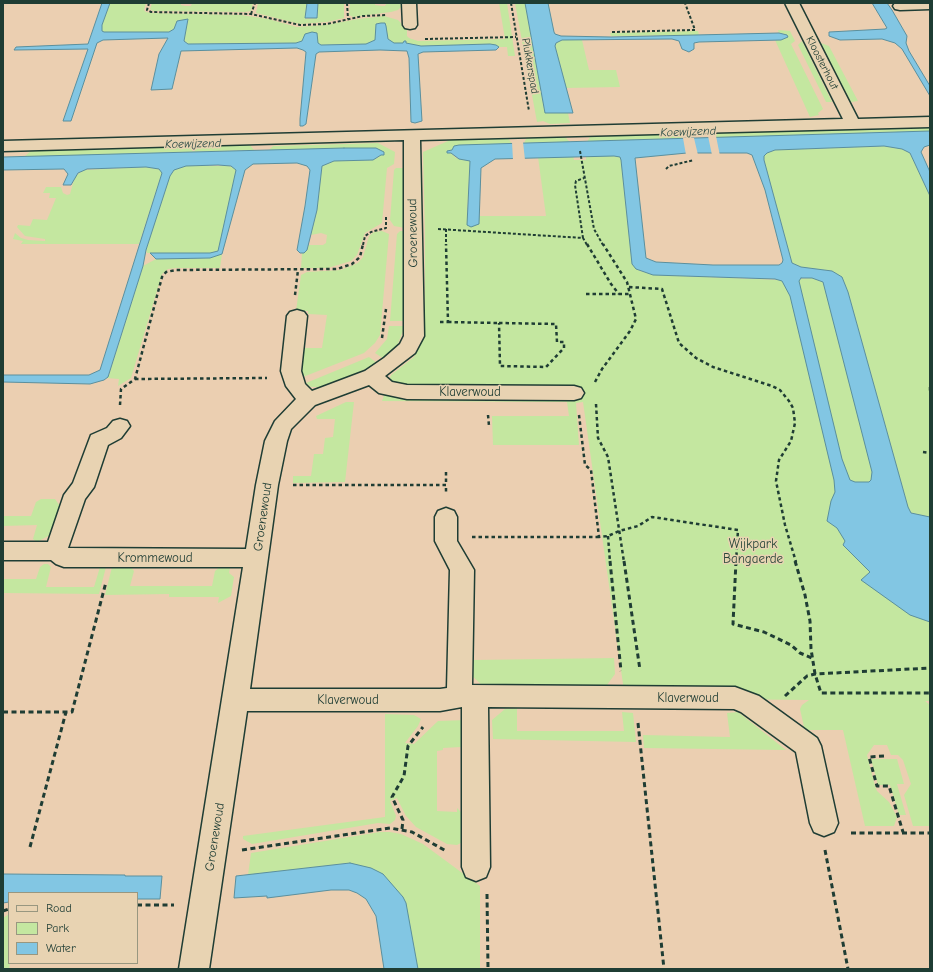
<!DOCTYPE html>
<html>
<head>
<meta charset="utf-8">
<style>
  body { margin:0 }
  #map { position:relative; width:933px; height:972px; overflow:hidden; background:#ebcfb1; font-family:"Comic Neue",sans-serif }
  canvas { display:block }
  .frame { position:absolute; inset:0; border:4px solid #1f3d34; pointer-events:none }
  .legend { position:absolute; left:8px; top:892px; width:130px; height:72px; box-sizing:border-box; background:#e8d3b2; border:1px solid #989780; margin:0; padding:5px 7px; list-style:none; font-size:12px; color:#1f3d34 }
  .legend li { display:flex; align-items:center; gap:8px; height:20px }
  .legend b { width:20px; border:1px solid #989780 }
</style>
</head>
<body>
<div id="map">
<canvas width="933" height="972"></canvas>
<div class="frame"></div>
<ul class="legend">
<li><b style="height:5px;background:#e8d3b2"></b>Road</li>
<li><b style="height:11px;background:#c4e7a0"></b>Park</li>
<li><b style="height:11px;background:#82c6e3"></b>Water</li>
</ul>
</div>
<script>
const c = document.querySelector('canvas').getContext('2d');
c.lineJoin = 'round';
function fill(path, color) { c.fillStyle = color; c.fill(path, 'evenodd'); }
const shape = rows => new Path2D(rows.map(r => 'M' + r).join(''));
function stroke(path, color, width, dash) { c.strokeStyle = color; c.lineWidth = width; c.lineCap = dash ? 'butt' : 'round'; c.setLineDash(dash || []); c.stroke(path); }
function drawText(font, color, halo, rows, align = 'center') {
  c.font = font + ' "Comic Neue",sans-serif'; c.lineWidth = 3; c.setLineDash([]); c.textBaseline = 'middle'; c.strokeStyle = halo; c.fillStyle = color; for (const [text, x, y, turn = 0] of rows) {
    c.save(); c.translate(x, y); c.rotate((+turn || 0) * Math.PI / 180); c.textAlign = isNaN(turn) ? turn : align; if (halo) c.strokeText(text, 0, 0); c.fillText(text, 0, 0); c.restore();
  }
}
const green = shape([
  [110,3,146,3,144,10,146,12,151,13,241,15,268,19,297,27,325,25,358,19,384,16,398,20,401,23,402,27,407,27,407,36,409,38,418,41,505,39,499,3,507,3,515,56,508,56,507,47,499,47,490,44,421,46,394,43,389,41,386,28,382,24,379,23,376,24,376,40,366,44,321,45,318,43,313,33,304,37,302,41,296,43,188,44,184,41,188,19,177,21,174,29,169,32,104,33,102,31,102,25],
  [152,3,181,3,181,5,185,6,191,6,192,3,253,3,251,11,245,12,153,11,150,9],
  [258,3,307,3,305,18,307,19,317,18,318,3,344,3,344,18,327,22,300,24,256,13],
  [350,3,375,3,375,5,382,6,385,6,387,3,400,3,401,7,398,10,391,12,353,17,349,15],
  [515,3,525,3,545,113,568,113,570,123,550,124,543,121,537,122],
  [778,30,790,31,795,41,791,44,823,109,818,113,819,115,810,117,775,40,781,40,784,34,779,33],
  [698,31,699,35,611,36,610,33],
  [562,40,582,40,589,70,616,70,620,87,566,88,555,46,556,43],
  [802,41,832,102,826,102,798,45],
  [821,43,829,46,858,101,851,102],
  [930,127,930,131,716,138,716,136,718,132],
  [678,133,682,138,587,142,591,135],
  [564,136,570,142,524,143,527,137],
  [508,138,512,144,459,145,451,153,456,158,470,161,467,216,546,216,538,157,573,156,574,160,586,160,586,156,614,156,620,157,621,160,632,264,640,271,657,275,780,280,812,278,823,282,831,282,898,520,930,531,930,701,925,701,930,705,930,826,913,826,904,795,911,784,903,760,898,755,891,755,887,745,874,745,867,755,875,786,877,791,889,802,897,817,894,826,865,826,843,730,808,730,804,727,800,709,802,705,809,700,625,698,583,402,576,403,579,445,493,445,492,416,569,416,567,402,382,401,391,375,414,357,425,335,425,231,423,152,448,141,448,139],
  [378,143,395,152,394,164,387,168,382,223,365,233,357,255,351,261,328,268,301,268,302,253,307,250,308,245,323,245,326,243,327,235,321,233,311,235,317,210,322,166,334,161,373,160,379,157,382,152,376,148,269,150,273,146],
  [250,145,254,150,24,157,32,150],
  [884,146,902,149,910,153,930,196,930,517,911,513,908,507,848,292,842,278,832,271,801,267,792,263,764,160,764,156,767,153,775,150],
  [186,166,228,166,233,167,236,170,219,248,218,251,210,253,147,253,146,250,170,176,174,170],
  [146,167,157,169,162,170,162,173,139,244,21,244,23,241,13,239,15,233,21,238,28,240,45,241,45,239,25,236,17,227,18,225,30,226,33,219,47,220,56,198,49,198,50,193,43,193,46,187,61,187,63,193,67,195,70,194,75,176,84,170],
  [396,168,404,168,405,228,394,226,390,220,394,170],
  [382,231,389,234,380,335,375,343,364,353,303,377,300,368,303,348,322,348,327,315,308,314,308,311,296,311,301,275,307,272,341,270,358,263,363,257,369,236,374,232],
  [400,231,405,231,404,321,390,321,397,234],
  [222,254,220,268,176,268,168,269,162,274,131,378,118,386,119,379,106,378,109,375,143,266,156,259,210,258],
  [389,326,404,326,403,331,397,346,384,359,375,353,387,339],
  [369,357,377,363,359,372,319,387,311,387,306,383],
  [346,402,354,402,345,482,293,483,293,476,311,476,314,454,323,454,325,438,333,437,335,419,317,419,316,416],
  [41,499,55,499,60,506,50,535,37,542,33,539,37,525,3,526,3,516,31,516,36,502],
  [44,564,48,564,51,567,46,587,94,587,100,567,106,567,99,594,3,593,3,579,36,579,40,567],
  [112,567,130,567,134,571,130,586,212,586,215,571,220,567,230,567,229,573,234,577,231,596,218,603,219,597,169,597,169,594,105,595],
  [614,658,615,674,607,685,482,685,472,676,473,660],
  [517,708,517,731,624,731,622,712,633,713,636,742,493,739,492,720,505,709],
  [738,712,786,750,644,748,643,735,730,737,727,713],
  [385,714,414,715,421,719,418,726,405,743,414,744,438,721,466,720,465,747,461,750,461,747,443,748,443,750,437,751,437,811,457,812,457,808,465,816,464,840,461,843,457,845,447,844,416,827,406,816,397,798,390,801,396,816,395,820,390,824,378,823,252,844,243,839,243,836,385,817],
  [871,759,897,759,904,784,897,784,906,815,899,815,890,785,878,785],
  [380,832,390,832,401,834,423,844,480,886,480,969,418,969,413,941,349,863,248,875,251,853],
  [9,914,9,963,10,963,9,969,3,969,3,918]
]);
const water = shape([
  [102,3,110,3,102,25,102,31,104,32,169,32,174,29,177,21,188,19,184,41,188,44,296,43,302,41,305,34,312,32,317,33,318,43,321,45,366,44,375,40,376,24,381,23,385,23,386,26,388,39,394,43,403,43,404,41,406,41,406,43,421,46,490,44,496,45,499,47,496,50,423,52,418,54,422,121,415,123,411,122,409,58,407,51,380,50,319,52,316,54,306,124,303,126,300,126,300,119,306,52,303,50,297,48,181,51,172,89,151,90,159,54,168,38,103,40,97,43,71,121,63,121,88,49,14,50,16,47,88,44,102,3],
  [307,3,318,3,317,18,305,18,307,3],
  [525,3,548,3,554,32,555,34,561,36,611,37,779,33,787,35,788,37,781,40,699,42,694,43,694,49,689,52,682,49,679,41,672,39,562,40,556,43,555,46,573,113,545,113,525,3],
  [872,3,887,3,892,10,907,36,906,43,909,51,930,86,930,96,902,49,895,43,882,39,840,40,829,36,829,32,885,29,887,28,872,3],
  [930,131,930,145,924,147,921,152,930,172,930,196,910,153,902,149,884,146,775,150,767,153,764,156,764,160,792,263,801,267,832,271,842,277,848,292,908,507,911,513,930,517,930,622,910,615,861,580,870,572,843,545,845,541,837,528,827,521,831,501,835,492,834,480,790,296,782,281,775,279,653,275,636,269,632,264,621,160,620,157,614,156,495,159,481,168,479,224,471,227,467,225,470,161,459,159,451,153,447,153,447,151,452,150,454,146,459,145,930,131],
  [687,153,747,153,752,155,765,190,783,260,782,263,779,265,713,265,656,262,646,258,635,158,687,153],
  [801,278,812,278,823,282,872,472,871,480,869,482,855,482,850,480,842,459,799,281,801,278],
  [344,148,376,148,384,152,384,155,381,155,373,160,334,161,322,166,317,210,307,250,304,253,300,253,297,250,305,206,310,170,307,166,297,163,253,164,245,170,222,254,210,258,156,259,150,253,210,253,218,251,236,170,231,166,218,165,186,166,174,170,170,176,146,250,143,266,108,377,104,380,90,384,3,382,3,375,89,375,100,370,162,173,159,169,146,167,87,169,78,173,71,185,63,185,68,174,64,169,3,170,3,157,344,148],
  [350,863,371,868,383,874,403,897,406,903,418,969,384,969,376,916,366,899,357,893,349,890,331,890,267,898,267,896,234,898,236,876,350,863],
  [3,874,125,875,125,876,162,876,160,899,137,899,137,893,9,893,9,902,3,903,3,874]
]);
const pier = shape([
  [708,136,716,136,720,156,712,155],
  [683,138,694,138,698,155,686,155],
  [512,142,523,142,525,160,513,160]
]);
const pathFar2 = shape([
  [149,3,147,10,151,12,251,14,300,25,327,24,363,16,387,15],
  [347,3,348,19],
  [511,3,529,111],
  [251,14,255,3],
  [612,32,695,30,685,3],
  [425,39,516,37],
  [580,151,594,229,603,245],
  [666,169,669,166,694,160],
  [438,229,583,238,587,245],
  [446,229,446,245],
  [583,238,575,185,576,181,584,178],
  [363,245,365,236,371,232,386,228,386,215]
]);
const pathFar1 = shape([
  [587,244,611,284,619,294],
  [629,287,662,289,679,343,696,358,713,367,772,386,780,390,789,401,793,408,795,423,791,441,779,460,776,481,785,525,796,562],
  [586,294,631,294],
  [295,295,298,270],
  [440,322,448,322,446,244],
  [448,322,499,323],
  [499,323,556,324,557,342,564,342,564,348,546,367,500,366,499,323],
  [382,338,386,309],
  [135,379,267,378],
  [595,382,602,369,630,331,636,319,627,282,603,244],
  [930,387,930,392],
  [596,404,598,438,608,457,624,562],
  [120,405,121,389,135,379,162,277,166,272,176,270,337,269,352,264,360,257,363,244],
  [488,415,489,426],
  [579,415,585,465,591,470,599,537,608,536,619,531,638,526,652,517,738,530,736,562],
  [923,452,930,453],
  [446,472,446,485],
  [293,485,446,485,446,493],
  [608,536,610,562],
  [472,537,599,537]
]);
const path = shape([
  [610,561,621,671],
  [624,561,640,670],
  [736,561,733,624,764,632,791,645,800,653,812,658],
  [795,561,805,595,810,621,811,649,815,674,821,693,930,693],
  [785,696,807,676,815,674,930,668],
  [3,712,72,712,106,582],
  [638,723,664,969],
  [884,756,869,757,877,786,889,786,903,832],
  [402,829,403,820,392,797,404,776,408,746,423,727],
  [851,833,930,833],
  [30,847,66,712],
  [242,850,390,828,412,832,446,851],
  [825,850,848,969],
  [487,894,488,969],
  [137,905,174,905],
  [3,911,9,909]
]);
const street = shape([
  [402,3,416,3,417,25,415,28,410,29,405,28,403,25,402,3],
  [785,3,799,3,858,119,930,117,930,127,420,140,424,336,415,353,385,376,392,382,407,385,574,386,581,388,584,393,581,398,574,400,407,399,379,393,369,385,315,405,291,429,287,441,278,485,250,689,440,689,447,688,450,570,435,541,435,517,438,511,446,508,454,511,457,517,457,541,474,570,472,685,735,687,759,696,817,738,821,746,838,823,834,832,824,836,814,832,810,823,796,752,741,712,734,709,488,707,490,867,486,877,476,881,466,877,462,867,462,707,440,711,247,711,209,969,179,969,243,567,64,567,56,564,51,560,3,560,3,542,48,542,64,495,73,483,91,435,107,428,113,421,120,419,127,421,130,426,121,438,108,445,94,487,85,499,68,548,246,549,256,485,265,441,275,421,296,399,286,386,281,371,287,316,290,312,297,310,304,312,307,316,301,371,305,384,312,391,365,371,384,358,400,344,404,336,404,140,3,151,3,141,843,119,785,3],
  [895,3,930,3,930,9,900,10,895,9,893,6,895,3]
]);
const farStreetnames = [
  ["Kloosterhout",822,63,63],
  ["Plukkerspad",530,66,80]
];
const farWaternames = [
  ["Koewijzend",688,132,-2],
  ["Koewijzend",193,144,-1]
];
const streetNames = [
  ["Groenewoud",413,233,-91],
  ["Klaverwoud",470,392],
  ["Groenewoud",263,517,-82],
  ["Krommewoud",155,558],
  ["Klaverwoud",688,698],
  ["Klaverwoud",348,700],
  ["Groenewoud",215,837,-81]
];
const parkNames = [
  ["Wijkpark",753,544],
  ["Bangaerde",753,559]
];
fill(green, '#c4e7a0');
fill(water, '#82c6e3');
stroke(water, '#5a8f9d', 1);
fill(pier, '#ebcfb1');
stroke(street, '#1f3d34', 3);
stroke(pathFar2, '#1f3d34', 2, [3, 2]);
stroke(pathFar1, '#1f3d34', 2.5, [3.5, 3]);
stroke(path, '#1f3d34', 3, [5, 3.5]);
fill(street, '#e8d3b2');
drawText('11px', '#1f3d34', '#e8d3b2', farStreetnames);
drawText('italic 12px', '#294b46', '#e8d3b2', farWaternames);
drawText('13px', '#1f3d34', '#e8d3b2', streetNames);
drawText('13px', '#274639', '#e8d3b2', parkNames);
</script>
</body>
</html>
